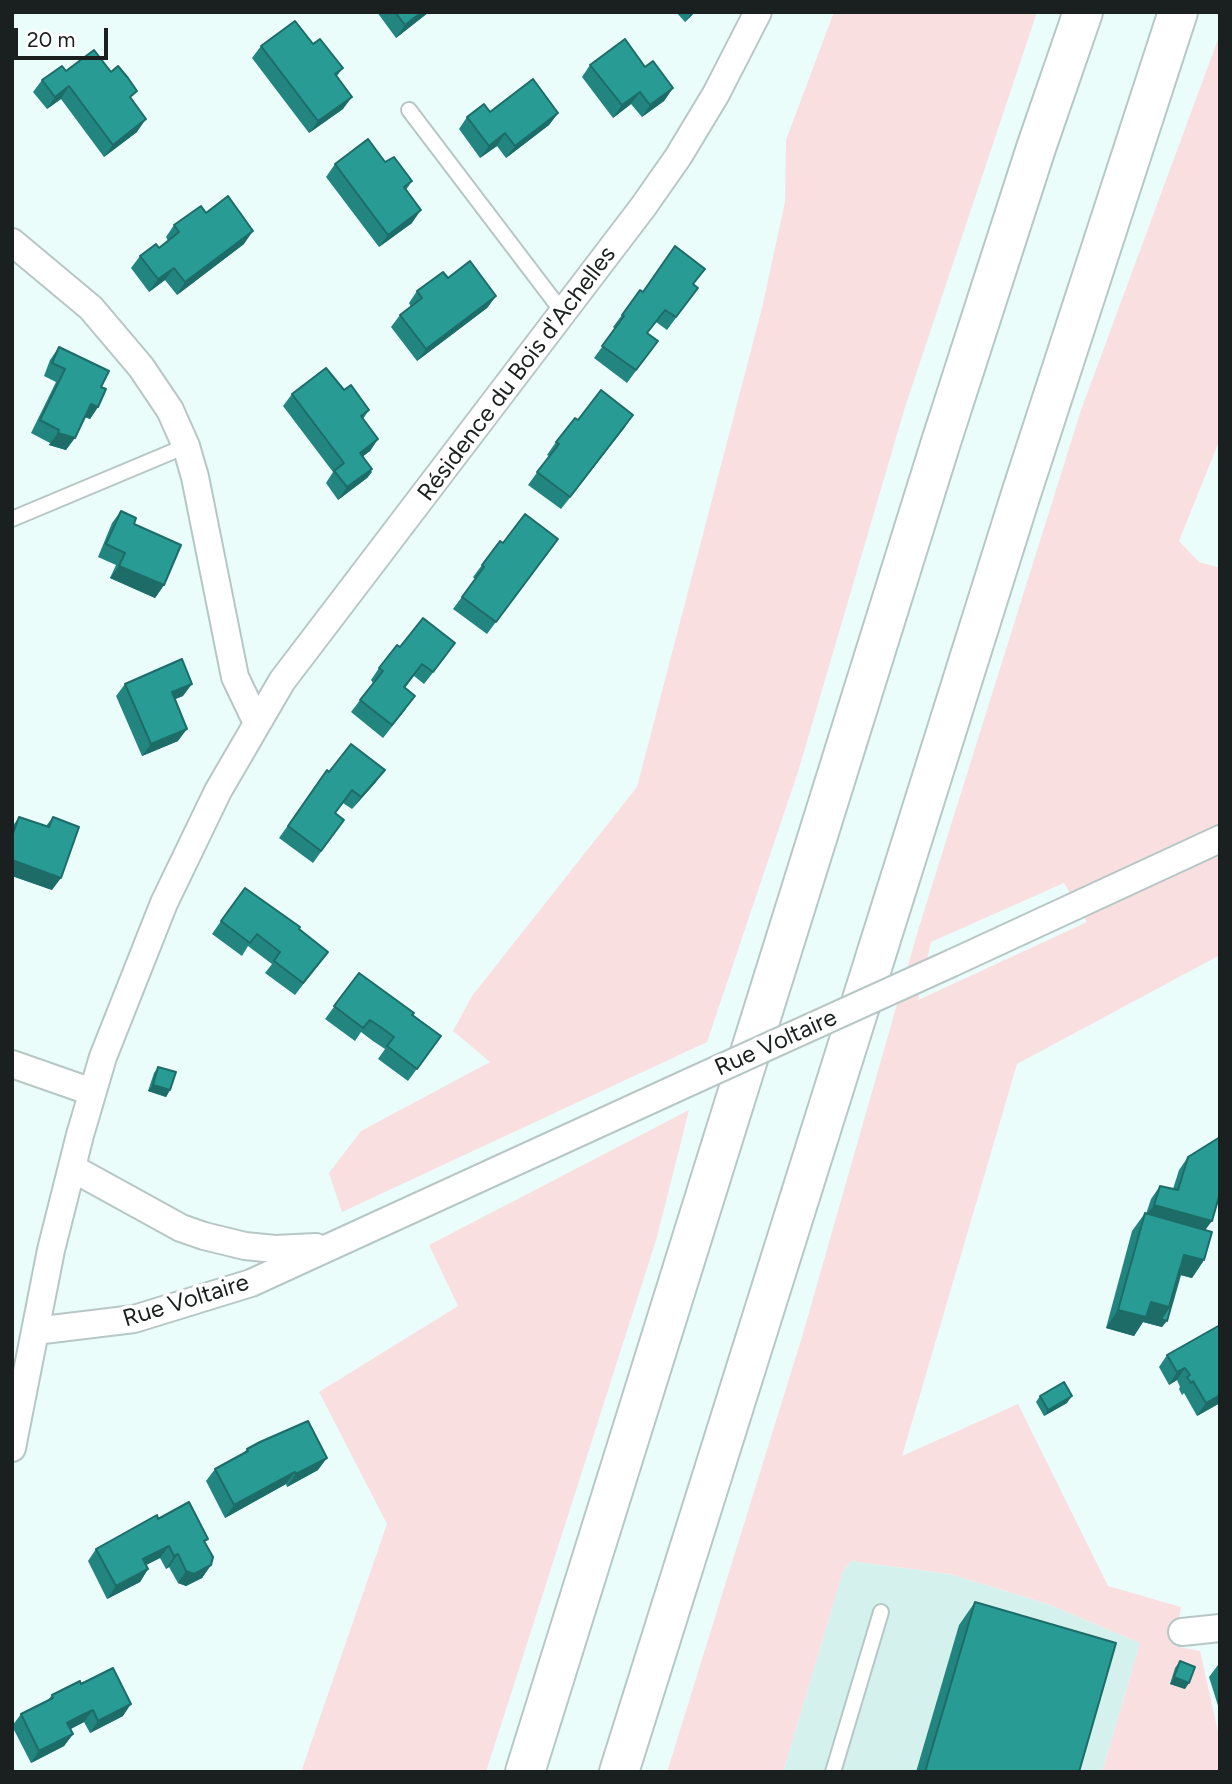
<!DOCTYPE html>
<html>
<head>
<meta charset="utf-8">
<style>
  body { margin:0 }
  #map { position:relative; width:1232px; height:1784px; overflow:hidden; background:#ebfdfb; font-family:Figtree,sans-serif }
  canvas { display:block }
  .frame { position:absolute; inset:0; border:14px solid #1a201f; pointer-events:none }
  .scale { position:absolute; left:14px; top:28px; width:94px; height:32px; box-sizing:border-box; border:4px solid #1a201f; border-top:0; padding-left:9px; font-size:21px; line-height:24px; white-space:nowrap; color:#1a201f; -webkit-text-stroke:5px #fff; paint-order:stroke }
</style>
</head>
<body>
<div id="map">
<canvas width="1232" height="1784"></canvas>
<div class="frame"></div>
<div class="scale">20 m</div>
</div>
<script>
const c = document.querySelector('canvas').getContext('2d');
c.lineJoin = 'round';
function fill(path, color) { c.fillStyle = color; c.fill(path, 'evenodd'); }
const shape = rows => new Path2D(rows.map(r => 'M' + r).join(''));
function stroke(path, color, width, dash) { c.strokeStyle = color; c.lineWidth = width; c.lineCap = dash ? 'butt' : 'round'; c.setLineDash(dash || []); c.stroke(path); }
function drawText(font, color, halo, rows, align = 'center') {
  c.font = font + ' Figtree,sans-serif'; c.lineWidth = 7; c.setLineDash([]); c.textBaseline = 'middle'; c.strokeStyle = halo; c.fillStyle = color; for (const [text, x, y, turn = 0] of rows) {
    c.save(); c.translate(x, y); c.rotate((+turn || 0) * Math.PI / 180); c.textAlign = isNaN(turn) ? turn : align; if (halo) c.strokeText(text, 0, 0); c.fillText(text, 0, 0); c.restore();
  }
}
const built = shape([
  [851,1561,950,1574,1048,1604,1140,1643,1102,1772,783,1772,843,1571]
]);
const green = shape([
  [834,12,1037,12,905,407,798,772,707,1042,342,1212,329,1173,361,1131,490,1062,453,1031,472,996,637,787,762,308,785,202,786,140],
  [1220,34,1220,439,1179,541,1199,562,1220,568,1220,955,1017,1064,902,1456,1018,1404,1108,1586,1181,1607,1174,1646,1200,1651,1220,1741,1220,1772,1102,1772,1140,1643,1048,1604,950,1574,851,1561,843,1571,783,1772,667,1772,802,1337,919,927,1081,410],
  [1064,883,1087,922,918,1000,931,942],
  [689,1110,657,1237,486,1772,301,1772,387,1524,319,1392,458,1306,429,1245]
]);
const lane = shape([
  [409,110,564,314],
  [12,519,186,446],
  [833,1772,881,1612]
]);
const street = shape([
  [12,242,91,308,141,367,170,410,186,446,195,477,235,677,257,723],
  [952,963,1220,839],
  [12,1064,92,1092],
  [72,1168,181,1228,204,1236,245,1246,275,1249,316,1247],
  [35,1331,134,1319,251,1283,692,1081],
  [12,1448,51,1250,80,1135,103,1057,164,903,218,791,282,681,643,207,678,157,716,94,758,12],
  [1182,1632,1220,1628]
]);
const highway = shape([
  [525,1772,941,442,1036,148,1083,12],
  [619,1772,1021,494,1178,12]
]);
const streetBridge = shape([
  [692,1081,952,963]
]);
const wall = shape([
  [377,12,429,12,396,38],
  [676,12,695,12,685,22],
  [313,44,343,68,337,76,343,109,309,133,252,58,261,46],
  [590,65,645,67,673,88,664,101,642,117,631,104,613,118,582,77],
  [66,71,132,99,137,132,104,157,61,99,47,109,33,92,42,80],
  [490,112,558,113,549,125,506,158,497,146,480,158,459,129,467,117],
  [385,162,412,181,406,190,412,223,379,247,326,177,335,164],
  [206,213,244,244,177,295,165,280,149,292,131,268,140,256,159,248,168,241,166,237,174,225],
  [694,284,689,300,667,330,656,322,647,333,658,341,627,383,594,358,615,329,613,327,622,315,643,292],
  [417,291,496,296,487,308,417,361,391,327,400,315,411,307,409,303],
  [59,347,101,387,98,407,90,419,85,417,66,450,49,445,50,443,31,433,56,382,44,376,50,360],
  [344,390,369,410,363,419,378,439,370,451,363,456,372,472,367,478,338,500,326,483,333,472,283,406,292,394],
  [578,420,625,427,561,509,528,485,549,456,547,455,556,442],
  [121,511,134,524,164,585,155,598,110,578,116,565,98,557,112,523],
  [558,539,487,634,453,609,475,579,473,577,482,565,503,543],
  [400,647,446,656,424,684,414,676,405,688,406,709,383,738,351,712,373,683,371,680,379,668],
  [125,684,183,696,175,699,178,741,142,756,116,696],
  [327,770,329,772,376,782,352,809,343,803,335,813,344,820,313,863,279,838],
  [19,817,46,826,53,817,52,890,12,876,12,827],
  [221,921,299,929,328,952,295,995,265,973,272,964,248,946,242,956,212,934],
  [359,973,441,1036,408,1081,378,1059,385,1049,373,1041,361,1032,355,1041,325,1019],
  [158,1067,170,1090,166,1097,148,1091,154,1073],
  [1188,1157,1205,1230,1204,1260,1192,1278,1180,1275,1162,1327,1143,1322,1134,1336,1106,1328,1132,1231,1145,1213,1146,1214,1151,1199,1160,1186,1173,1189,1179,1170],
  [1220,1325,1220,1403,1197,1416,1184,1393,1182,1395,1179,1389,1180,1387,1177,1380,1169,1385,1159,1367,1167,1355],
  [1040,1396,1067,1403,1044,1416,1036,1402],
  [247,1449,318,1470,287,1487,286,1484,225,1518,206,1481,215,1469,244,1453],
  [158,1519,205,1543,211,1565,202,1578,186,1586,178,1583,169,1567,166,1569,160,1558,146,1565,148,1569,140,1582,107,1599,88,1561,96,1549],
  [975,1602,1079,1772,916,1772,959,1625],
  [1180,1661,1185,1689,1170,1684,1175,1668],
  [1220,1664,1220,1712,1209,1677,1218,1665],
  [81,1684,123,1716,90,1733,84,1722,71,1729,73,1734,64,1746,31,1763,12,1726,21,1714,48,1700,52,1695]
]);
const shadedWall = shape([
  [422,12,429,12,396,38,405,25],
  [692,12,695,12,685,22],
  [69,86,61,99,47,109,55,97],
  [673,88,664,101,642,117,650,105],
  [640,92,631,104,613,118,622,105],
  [352,97,343,109,309,133,318,121],
  [558,113,549,125,506,158,515,146],
  [146,119,137,132,104,157,113,145],
  [505,133,497,146,480,158,489,146],
  [421,210,412,223,379,247,388,235],
  [253,231,244,244,177,295,185,282],
  [174,268,165,280,149,292,158,279],
  [496,296,487,308,417,361,426,349],
  [91,404,98,407,90,419,82,416],
  [633,415,625,427,561,509,570,497],
  [58,433,75,438,66,450,49,445],
  [378,439,370,451,357,461,360,453],
  [372,469,368,475,372,472,367,478,338,500,347,487],
  [119,566,164,585,155,598,110,578],
  [192,684,183,696,163,704,172,692],
  [187,729,178,741,142,756,151,744],
  [385,770,376,782,352,809,361,797],
  [12,860,61,878,52,890,12,876],
  [153,1085,170,1090,166,1097,148,1091],
  [1154,1205,1212,1221,1203,1233,1145,1217],
  [1184,1255,1204,1260,1192,1278,1174,1273],
  [1151,1302,1169,1307,1167,1321,1162,1327,1143,1322,1134,1336,1106,1328,1118,1310],
  [1185,1368,1177,1380,1169,1385,1177,1372],
  [1220,1395,1220,1403,1197,1416,1206,1403],
  [1072,1396,1067,1403,1044,1416,1048,1410],
  [327,1458,318,1470,287,1487,296,1474],
  [295,1472,286,1484,225,1518,234,1505],
  [169,1546,160,1558,134,1571,143,1559],
  [178,1554,169,1567,166,1569,174,1556],
  [211,1565,202,1578,186,1586,178,1583,186,1571],
  [148,1569,140,1582,107,1599,116,1586],
  [1174,1677,1189,1683,1185,1689,1170,1684],
  [131,1704,123,1716,90,1733,98,1721],
  [93,1710,84,1722,58,1735,67,1723],
  [73,1734,64,1746,31,1763,39,1751]
]);
const building = shape([
  [395,12,422,12,405,25,395,12],
  [295,21,313,44,320,39,343,68,335,74,352,97,318,121,261,46,295,21],
  [625,39,645,67,653,61,673,88,650,105,640,92,622,105,590,65,625,39],
  [94,50,111,72,118,66,128,78,137,91,130,97,146,119,113,145,69,86,55,97,42,80,62,66,66,71,94,50],
  [533,79,558,113,515,146,505,133,489,146,467,117,484,104,490,112,533,79],
  [368,139,385,162,394,157,412,181,404,187,421,210,388,235,335,164,368,139],
  [228,196,253,231,185,282,174,268,158,279,140,256,156,244,159,248,179,232,174,225,201,206,206,213,228,196],
  [675,246,705,269,693,284,698,288,676,317,665,310,647,333,658,341,636,370,602,346,624,316,622,315,640,290,643,292,675,246],
  [470,261,496,296,426,349,400,315,422,298,417,291,443,272,448,278,470,261],
  [59,347,109,371,101,387,106,389,98,407,91,404,75,438,58,433,59,430,40,420,65,369,52,363,59,347],
  [326,368,344,390,351,385,369,410,361,416,378,439,360,453,372,469,347,487,334,471,344,463,292,394,326,368],
  [601,390,633,415,570,497,537,472,559,444,556,442,575,418,578,420,601,390],
  [121,511,136,518,134,524,181,545,164,585,119,566,125,553,106,544,121,511],
  [525,514,558,539,496,622,462,597,484,567,482,565,500,541,503,543,525,514],
  [423,618,455,643,433,672,422,664,404,687,415,696,392,725,360,700,383,671,379,668,397,645,400,647,423,618],
  [182,659,192,684,172,692,187,729,151,744,125,684,182,659],
  [351,744,385,770,361,797,352,790,335,813,344,820,321,851,288,826,327,770,329,772,351,744],
  [19,817,49,827,53,817,79,827,61,878,12,860,12,836,19,817],
  [245,888,300,927,299,929,328,952,303,983,274,961,280,952,257,934,250,943,221,921,245,888],
  [359,973,414,1013,412,1015,441,1036,417,1069,387,1046,394,1037,382,1028,370,1020,363,1028,334,1006,359,973],
  [158,1067,176,1072,170,1090,153,1085,158,1067],
  [1220,1137,1220,1193,1212,1221,1154,1205,1160,1186,1178,1190,1188,1157,1220,1137],
  [1145,1213,1212,1232,1204,1260,1184,1255,1169,1307,1151,1302,1146,1317,1118,1310,1145,1213],
  [1180,1268,1182,1268,1167,1321,1161,1319,1169,1307,1180,1268],
  [1220,1325,1220,1395,1206,1403,1193,1381,1191,1383,1187,1377,1190,1375,1185,1368,1177,1372,1167,1355,1220,1325],
  [1064,1382,1072,1396,1048,1410,1040,1396,1064,1382],
  [308,1421,327,1458,296,1474,295,1472,234,1505,215,1469,248,1451,247,1449,260,1442,308,1421],
  [189,1502,208,1539,204,1541,213,1557,211,1565,194,1574,186,1571,178,1554,174,1556,169,1546,143,1559,148,1569,116,1586,96,1549,157,1515,158,1519,189,1502],
  [975,1602,1116,1643,1079,1772,925,1772,975,1602],
  [1180,1661,1195,1667,1189,1683,1174,1677,1180,1661],
  [113,1668,131,1704,98,1721,93,1710,80,1716,67,1723,73,1734,39,1751,21,1714,53,1698,52,1695,80,1681,81,1684,113,1668]
]);
const streetNames = [
  ["Résidence du Bois d'Achelles",517,374,-53],
  ["Rue Voltaire",776,1043,-24],
  ["Rue Voltaire",186,1301,-17]
];
fill(built, '#d5f1ee');
fill(green, '#fadfe0');
stroke(lane, '#b6c7c5', 18);
stroke(street, '#b6c7c5', 30);
stroke(highway, '#b6c7c5', 42);
stroke(lane, '#fff', 14);
stroke(street, '#fff', 26);
stroke(highway, '#fff', 38);
stroke(streetBridge, '#b6c7c5', 30, []);
stroke(streetBridge, '#fff', 26);
fill(wall, '#238580');
fill(shadedWall, '#1d6c68');
fill(building, '#299b95');
stroke(building, '#1d6c68', 2);
drawText('24px', '#1a201f', '#fff', streetNames);
</script>
</body>
</html>
